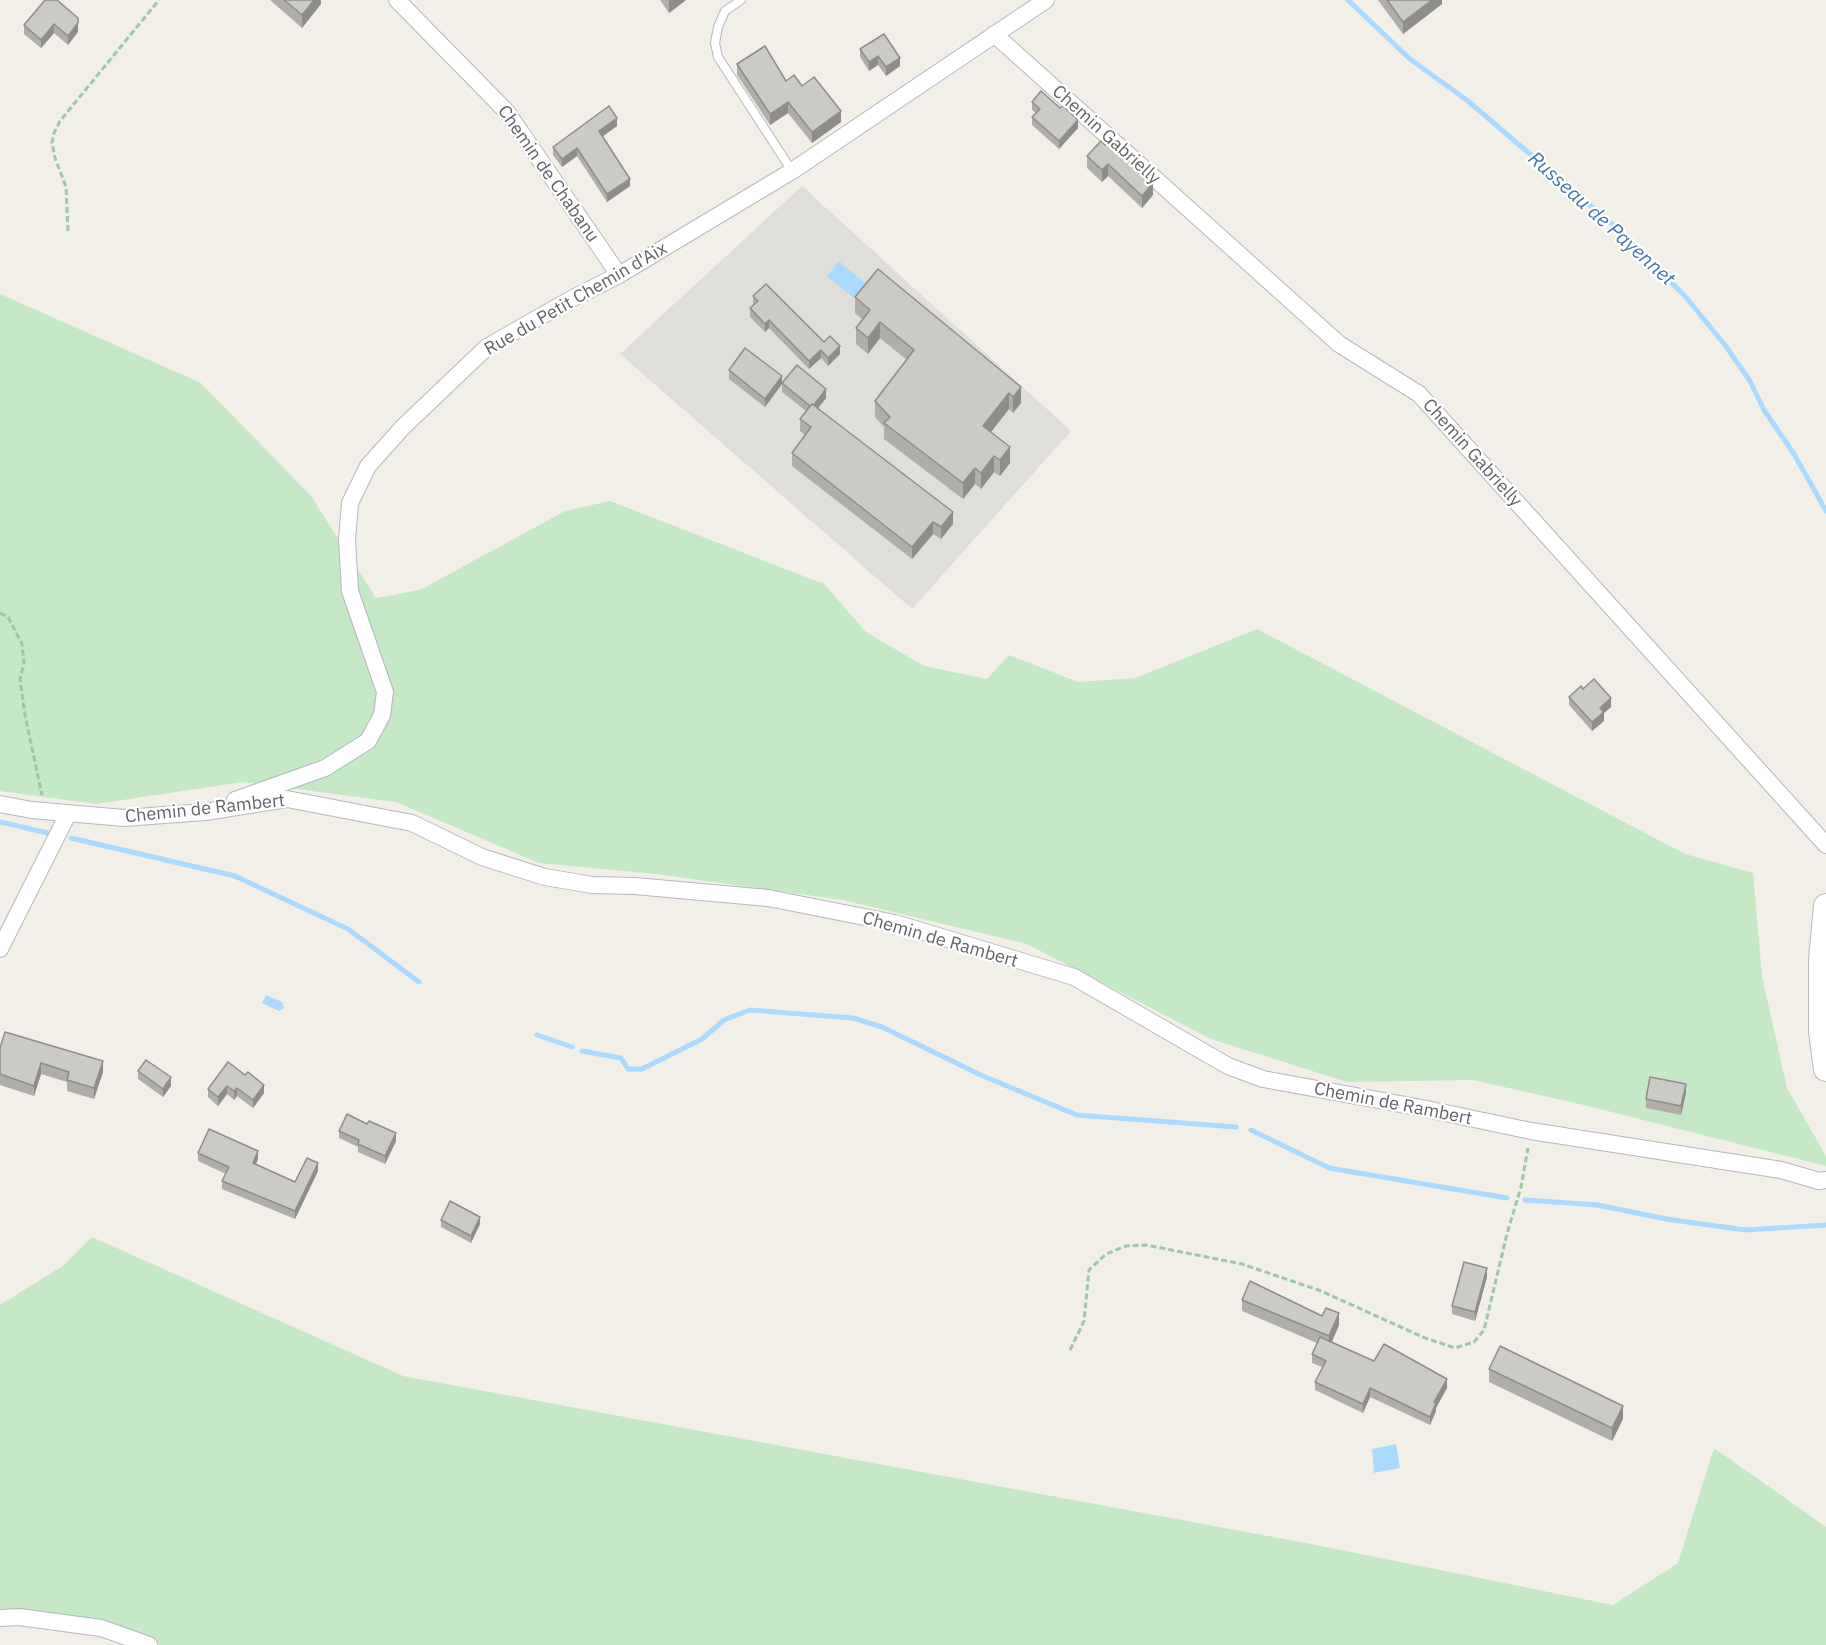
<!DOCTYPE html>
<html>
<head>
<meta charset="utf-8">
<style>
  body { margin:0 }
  canvas { display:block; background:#f1efe8 }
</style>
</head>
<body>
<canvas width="1826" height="1645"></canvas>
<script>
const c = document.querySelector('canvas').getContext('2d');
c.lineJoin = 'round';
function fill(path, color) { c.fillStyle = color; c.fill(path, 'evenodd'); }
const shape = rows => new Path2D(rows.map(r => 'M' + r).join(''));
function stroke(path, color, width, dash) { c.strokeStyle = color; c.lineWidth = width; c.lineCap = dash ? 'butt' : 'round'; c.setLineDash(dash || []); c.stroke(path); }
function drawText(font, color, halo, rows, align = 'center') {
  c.font = font + ' "IBM Plex Sans",sans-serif'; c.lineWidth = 4.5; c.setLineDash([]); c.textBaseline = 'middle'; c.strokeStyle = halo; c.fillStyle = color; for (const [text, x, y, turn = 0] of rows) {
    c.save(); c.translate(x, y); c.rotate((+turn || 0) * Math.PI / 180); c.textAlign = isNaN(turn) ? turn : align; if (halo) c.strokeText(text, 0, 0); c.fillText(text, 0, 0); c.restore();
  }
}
const industrial = shape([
  [802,186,1071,431,912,609,620,354]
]);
const green = shape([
  [0,294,201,383,311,496,376,598,420,590,565,511,610,501,824,584,866,632,924,666,987,679,1009,655,1078,682,1136,678,1257,629,1685,854,1753,873,1762,976,1787,1088,1826,1156,1826,1166,1584,1105,1473,1080,1347,1082,1211,1039,1027,944,843,900,656,874,539,863,396,802,243,782,96,804,0,791],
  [92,1237,403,1376,1311,1544,1613,1605,1678,1563,1714,1448,1826,1527,1826,1645,149,1645,101,1628,0,1620,0,1305,64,1265]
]);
const water = shape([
  [839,261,866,284,854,298,827,276],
  [266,995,282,1002,284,1008,279,1011,262,1003],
  [1396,1444,1400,1468,1374,1473,1372,1449]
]);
const stream = shape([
  [1348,0,1410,59,1468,101,1620,231,1684,295,1725,345,1750,381,1764,410,1794,454,1826,511],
  [0,822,48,833],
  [71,838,235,876,348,929,419,982],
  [537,1035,572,1047],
  [582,1051,621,1058,628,1069,642,1069,702,1039,724,1020,750,1010,853,1018,882,1027,983,1076,1077,1115,1236,1127],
  [1251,1130,1329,1168,1507,1198],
  [1525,1200,1598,1205,1666,1219,1745,1230,1826,1225]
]);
const path = shape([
  [68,231,66,187,55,158,52,143,54,133,60,121,159,0],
  [0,613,8,617,22,644,24,663,20,679,25,715,42,795],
  [1070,1350,1084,1321,1089,1270,1106,1254,1126,1246,1146,1245,1242,1264,1321,1291,1425,1338,1455,1348,1474,1342,1484,1330,1507,1234,1521,1187,1528,1148]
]);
const service = shape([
  [741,0,725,11,718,27,715,43,718,57,792,171]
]);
const minor = shape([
  [397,0,507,112,619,275],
  [994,34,1339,344,1419,394,1826,845],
  [235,800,325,768,368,741,382,715,385,692,350,591,347,540,350,503,368,466,403,427,487,347,573,298,619,275,792,171,1046,0],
  [0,804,32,810,124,818,205,812,287,799,412,823,482,857,545,877,592,885,635,886,768,898,895,923,1074,977,1228,1066,1263,1079,1422,1108,1531,1131,1781,1170,1819,1181,1826,1180],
  [0,949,68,814],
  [0,1618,19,1617,101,1628,149,1645]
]);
const secondary = shape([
  [1826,906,1821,959,1821,1031,1826,1069]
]);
const wall = shape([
  [45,0,78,32,68,45,54,33,41,48,24,34,24,25],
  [270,0,321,0,321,4,302,28],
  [660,0,686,0,669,13],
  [1378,0,1442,0,1442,4,1403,34],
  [860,49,900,66,886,76,878,65,869,71,860,57],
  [737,64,802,86,841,122,812,143,788,113,770,125,737,75],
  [1032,102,1060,108,1078,128,1059,149,1032,125,1032,117,1036,113,1032,110],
  [617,126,603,136,630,186,607,202,577,156,562,167,553,155,553,147],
  [1101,141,1153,195,1142,208,1108,176,1102,182,1087,168,1087,156],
  [878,269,1021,403,1013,413,1009,409,991,432,1010,463,1000,476,994,472,981,489,975,484,963,499,884,439,884,427,875,417,875,401,907,360,880,338,868,354,856,344,856,328,863,320,855,313,855,297],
  [753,296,824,342,840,354,828,366,821,358,809,369,769,328,765,332,750,317,750,308,754,305,753,304],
  [729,370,782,384,765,407,729,379],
  [782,383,826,398,818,408,953,524,941,539,933,534,912,559,792,466,792,453,805,435,800,431,800,419,806,411,782,392],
  [1583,689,1611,707,1604,713,1604,721,1592,731,1569,705,1569,697],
  [0,1048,103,1072,94,1099,67,1091,67,1082,41,1074,34,1096,0,1085],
  [138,1071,171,1086,163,1097,138,1079],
  [245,1075,264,1093,253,1108,237,1096,234,1100,227,1094,218,1106,208,1097,208,1089],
  [1686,1093,1681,1115,1646,1108,1646,1099],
  [367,1124,396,1141,385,1164,358,1152,358,1147,339,1138,339,1131],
  [198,1153,258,1159,256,1164,295,1182,318,1171,295,1219,222,1189,222,1181,226,1174,198,1161],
  [441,1220,480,1224,471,1243,441,1227],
  [1487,1277,1475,1321,1452,1314,1452,1306],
  [1242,1300,1339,1325,1332,1342,1374,1361,1447,1388,1436,1408,1436,1411,1430,1425,1370,1397,1363,1413,1315,1390,1315,1382,1322,1367,1312,1363,1312,1354,1317,1343,1242,1311],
  [1489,1369,1623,1419,1612,1441,1489,1382]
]);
const shadedWall = shape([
  [314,0,321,0,321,4,302,28,302,15],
  [669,0,686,0,669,13],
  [1432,0,1442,0,1442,4,1403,34,1403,22],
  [78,23,78,32,68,45,68,36],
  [54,24,54,33,41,48,41,40],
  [878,56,878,65,869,71,869,62],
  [900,58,900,66,886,76,886,67],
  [788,102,788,113,770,125,770,114],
  [841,111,841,122,812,143,812,132],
  [617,118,617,126,599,139,599,131],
  [1078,120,1078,128,1059,149,1059,141],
  [577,148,577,156,562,167,562,159],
  [1108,164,1108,176,1102,182,1102,170],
  [630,179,630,186,607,202,607,194],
  [1153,183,1153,195,1142,208,1142,196],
  [769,320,769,328,765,332,765,324],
  [880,322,880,338,868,354,868,338],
  [840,346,840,354,828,366,828,358],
  [821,350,821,358,809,369,809,361],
  [782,376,782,384,765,407,765,399],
  [1021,387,1021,403,1013,413,1013,397],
  [826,389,826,398,812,416,812,407],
  [1009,393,1009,409,983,442,983,426],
  [1010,447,1010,463,1000,476,1000,460],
  [994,456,994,472,981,489,981,473],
  [975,468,975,484,963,499,963,483],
  [953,512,953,524,941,539,941,527],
  [933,522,933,534,912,559,912,547],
  [1611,698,1611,707,1604,713,1604,721,1592,731,1592,722,1600,708],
  [103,1061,103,1072,94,1099,94,1088],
  [41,1063,41,1074,34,1096,34,1086],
  [171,1077,171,1086,163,1097,163,1089],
  [1686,1084,1686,1093,1681,1115,1681,1106],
  [264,1085,264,1093,253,1108,253,1100],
  [227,1086,227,1094,218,1106,218,1097],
  [237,1088,237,1096,234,1100,234,1091],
  [396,1133,396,1141,385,1164,385,1156],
  [258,1151,258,1159,253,1171,253,1163],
  [318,1163,318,1171,295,1219,295,1211],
  [480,1217,480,1224,471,1243,471,1236],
  [1487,1268,1487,1277,1475,1321,1475,1312],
  [1339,1313,1339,1325,1329,1348,1329,1336],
  [1447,1379,1447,1388,1436,1408,1436,1411,1430,1425,1430,1417,1434,1402],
  [1370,1388,1370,1397,1363,1413,1363,1404],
  [1623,1406,1623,1419,1612,1441,1612,1428]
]);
const building = shape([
  [45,0,57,0,78,18,78,23,68,36,54,24,41,40,24,25,45,0],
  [284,0,314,0,302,15,284,0],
  [1387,0,1432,0,1403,22,1387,0],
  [884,34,900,58,886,67,878,56,869,62,860,49,884,34],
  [765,46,786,81,794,75,802,86,814,77,841,111,812,132,788,102,770,114,737,64,765,46],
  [1041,91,1060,108,1063,106,1078,120,1059,141,1032,117,1040,109,1032,102,1041,91],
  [609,106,617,118,599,131,630,179,607,194,577,148,562,159,553,147,609,106],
  [1101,141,1105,145,1108,141,1153,183,1142,196,1108,164,1102,170,1087,156,1101,141],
  [878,269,1021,387,1013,397,1009,393,983,426,1010,447,1000,460,994,456,981,473,975,468,963,483,884,423,890,417,875,401,914,350,880,322,868,338,856,328,870,310,855,297,878,269],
  [766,284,824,342,830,336,840,346,828,358,821,350,809,361,769,320,765,324,750,308,758,301,753,296,766,284],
  [745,348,782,376,765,399,729,370,745,348],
  [797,365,826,389,814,405,812,404,810,406,782,383,797,365],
  [812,404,953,512,941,527,933,522,912,547,792,453,811,427,800,419,812,404],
  [1594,679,1611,698,1600,708,1604,712,1592,722,1569,697,1581,686,1583,689,1594,679],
  [5,1032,103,1061,94,1088,67,1080,69,1072,41,1063,34,1086,0,1074,0,1048,5,1032],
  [146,1060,171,1077,163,1089,138,1071,146,1060],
  [228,1062,245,1075,248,1072,264,1085,253,1100,237,1088,234,1091,227,1086,218,1097,208,1089,228,1062],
  [1650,1077,1686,1084,1681,1106,1646,1099,1650,1077],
  [347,1114,367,1124,369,1121,396,1133,385,1156,358,1144,359,1140,339,1131,347,1114],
  [209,1129,258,1151,253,1163,295,1182,307,1158,318,1163,295,1211,222,1181,229,1167,198,1153,209,1129],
  [450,1201,480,1217,471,1236,441,1220,450,1201],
  [1464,1262,1487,1268,1475,1312,1452,1306,1464,1262],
  [1250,1281,1322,1316,1326,1308,1339,1313,1329,1336,1242,1300,1250,1281],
  [1320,1337,1374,1361,1384,1344,1447,1379,1434,1402,1436,1403,1430,1417,1370,1388,1363,1404,1315,1382,1326,1361,1312,1354,1320,1337],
  [1500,1346,1623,1406,1612,1428,1489,1369,1500,1346]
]);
const streetNames = [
  ["Chemin Gabrielly",1106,135,42],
  ["Chemin de Chabanu",548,174,55],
  ["Rue du Petit Chemin d'Aix",576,299,-30],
  ["Chemin Gabrielly",1472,453,48],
  ["Chemin de Rambert",205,809,-6],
  ["Chemin de Rambert",940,940,16],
  ["Chemin de Rambert",1393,1104,11]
];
const waterNames = [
  ["Russeau de Payennet",1601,219,42]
];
fill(industrial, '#e0deda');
fill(green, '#c5e8c5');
fill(water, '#aadaff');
stroke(stream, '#aadaff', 5);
stroke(service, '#b5b8bc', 10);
stroke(minor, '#b5b8bc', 18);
stroke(secondary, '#b6babf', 26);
stroke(path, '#9cc7a9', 3, [6, 3]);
stroke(service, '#fff', 8);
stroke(minor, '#fff', 16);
stroke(secondary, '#fff', 24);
fill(wall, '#afaea9');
fill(shadedWall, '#8f8d8a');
fill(building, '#cccac5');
stroke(building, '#8f8d8a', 1.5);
drawText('18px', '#5f6368', '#fff', streetNames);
drawText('italic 20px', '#4174aa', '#fff', waterNames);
</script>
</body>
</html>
